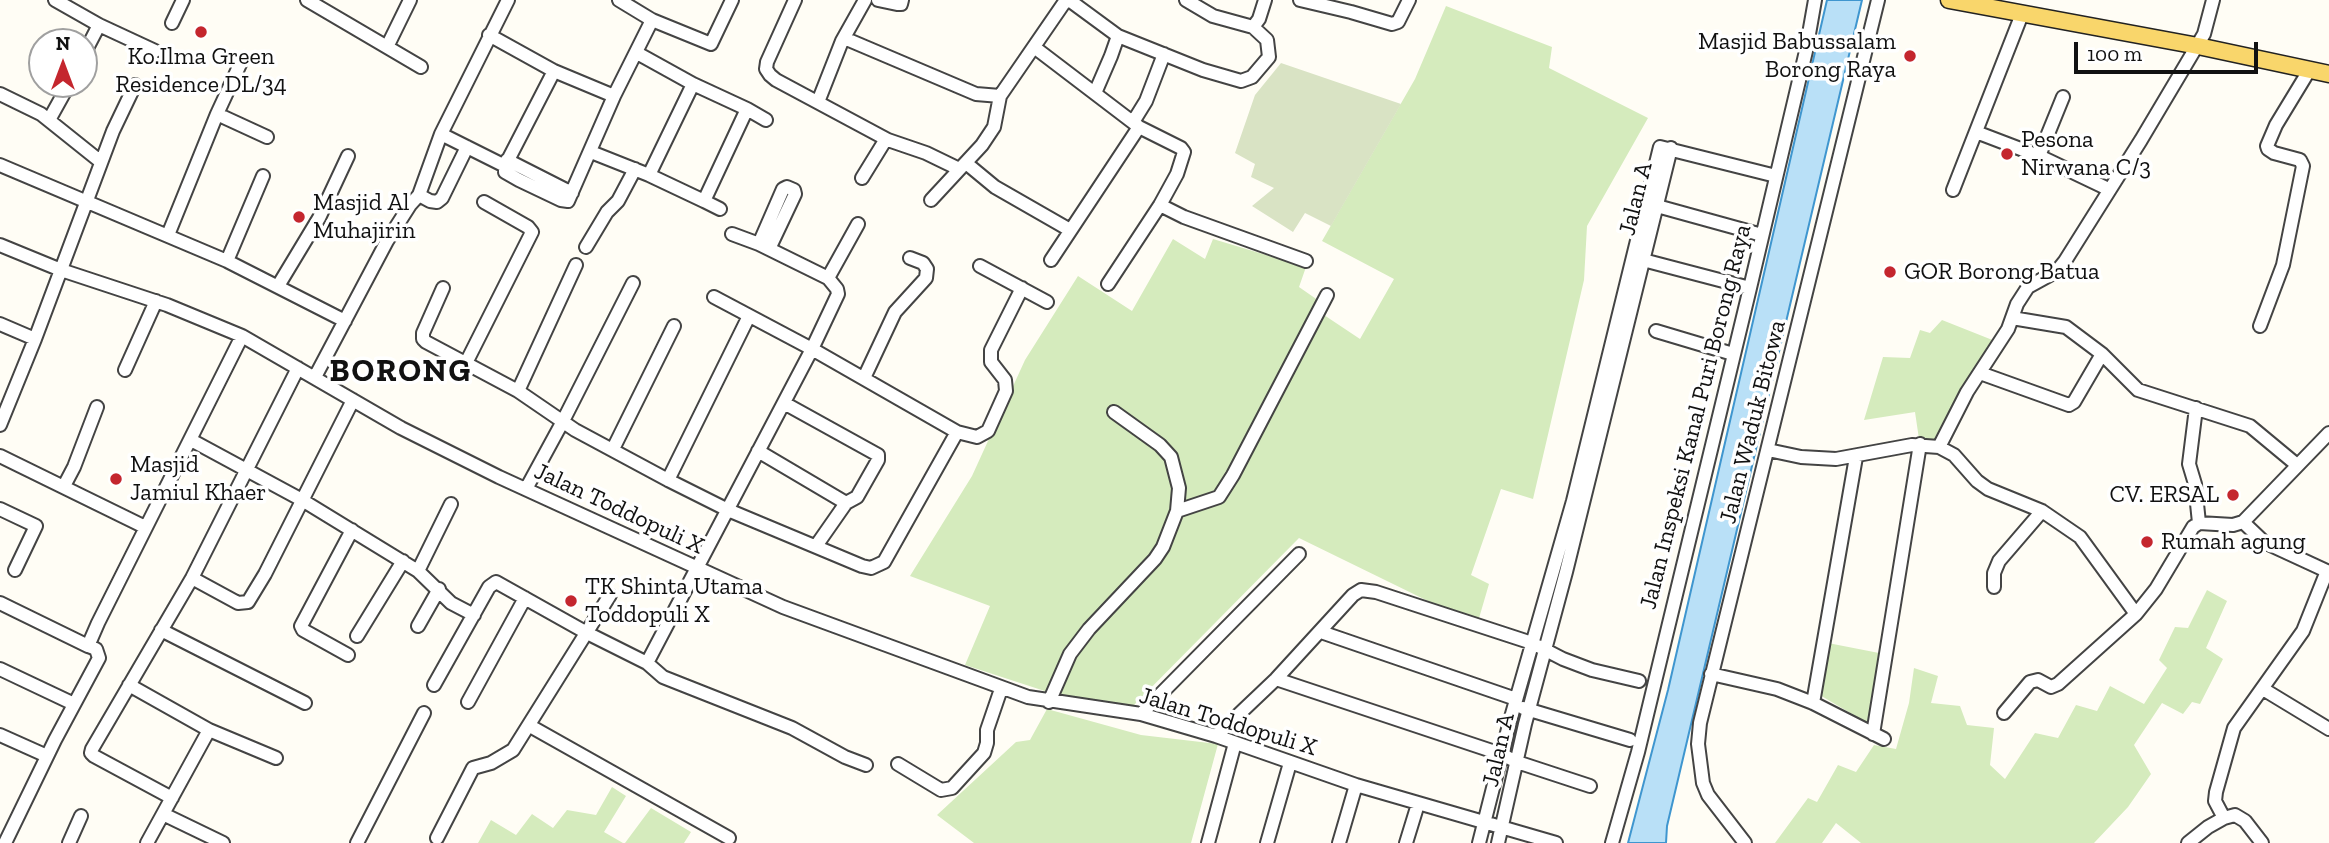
<!DOCTYPE html>
<html>
<head>
<meta charset="utf-8">
<style>
  body { margin:0 }
  #map { position:relative; width:2329px; height:843px; overflow:hidden; background:#fffdf5; font-family:"Zilla Slab",serif }
  canvas { display:block }
  .north { position:absolute; left:28px; top:28px; width:70px; height:70px; box-sizing:border-box; background:#fff; border:2px solid #a0a0a0; border-radius:50%; rotate:0deg; font-size:19px; font-weight:700; line-height:28px; text-align:center; color:#111 }
  .north::after { content:''; display:block; margin:auto; width:24px; height:32px; background:#c4262e; clip-path:polygon(50% 0,100% 100%,50% 72%,0 100%) }
  .scale { position:absolute; left:2074px; top:42px; width:184px; height:32px; box-sizing:border-box; border:4px solid #111; border-top:0; padding-left:9px; font-size:21px; line-height:24px; white-space:nowrap; color:#111; -webkit-text-stroke:5px #fff; paint-order:stroke }
</style>
</head>
<body>
<div id="map">
<canvas width="2329" height="843"></canvas>
<div class="north">N</div>
<div class="scale">100 m</div>
</div>
<script>
const c = document.querySelector('canvas').getContext('2d');
c.lineJoin = 'round';
function fill(path, color) { c.fillStyle = color; c.fill(path, 'evenodd'); }
const shape = rows => new Path2D(rows.map(r => 'M' + r).join(''));
function stroke(path, color, width, dash) { c.strokeStyle = color; c.lineWidth = width; c.lineCap = dash ? 'butt' : 'round'; c.setLineDash(dash || []); c.stroke(path); }
function drawText(font, color, halo, rows, align = 'center') {
  c.font = font + ' "Zilla Slab",serif'; c.lineWidth = 7; c.setLineDash([]); c.textBaseline = 'middle'; c.strokeStyle = halo; c.fillStyle = color; for (const [text, x, y, turn = 0] of rows) {
    c.save(); c.translate(x, y); c.rotate((+turn || 0) * Math.PI / 180); c.textAlign = isNaN(turn) ? turn : align; if (halo) c.strokeText(text, 0, 0); c.fillText(text, 0, 0); c.restore();
  }
}
const green = shape([
  [1446,6,1552,47,1549,68,1648,118,1587,226,1584,280,1533,499,1501,489,1471,575,1489,584,1477,625,1299,538,1131,708,1057,695,965,665,990,606,910,576,972,476,1025,360,1078,276,1132,311,1173,239,1205,259,1213,239,1306,267,1299,287,1322,303,1324,315,1360,339,1394,279,1322,241,1415,79],
  [1942,320,2000,343,1937,441,1919,439,1915,412,1864,420,1883,357,1910,358,1920,330,1930,333],
  [2207,590,2227,601,2206,648,2223,659,2200,704,2192,702,2183,714,2162,703,2134,745,2151,774,2128,807,2094,843,1861,843,1836,823,1822,843,1775,843,1808,798,1817,802,1838,765,1856,772,1874,745,1896,749,1909,703,1914,668,1938,676,1931,703,1960,706,1967,725,1994,728,1990,765,2005,779,2035,733,2058,738,2076,705,2097,711,2110,686,2144,704,2167,668,2159,660,2175,627,2188,628],
  [1828,643,1879,653,1869,724,1818,694],
  [1047,709,1141,735,1218,744,1191,843,974,843,937,815,1016,742,1030,740],
  [612,787,626,796,604,832,623,843,478,843,491,820,516,835,532,814,553,828,567,810,596,815],
  [651,808,691,832,684,843,625,843]
]);
const cemetery = shape([
  [1281,63,1401,104,1331,226,1305,213,1293,232,1252,206,1274,188,1251,177,1255,164,1235,153,1255,95]
]);
const water = shape([
  [1827,0,1862,0,1667,826,1666,843,1628,843,1668,690,1827,0]
]);
const minor = shape([
  [55,0,99,25,155,51],
  [307,0,421,67],
  [795,0,767,62,766,69,770,75,776,80,888,140,926,153,959,169],
  [878,0,897,4,901,4,902,0],
  [1069,0,1118,36,1203,70,1241,81,1252,77,1269,57,1267,40,1253,27],
  [1186,0,1213,16,1253,27,1259,19,1265,0],
  [1300,0,1351,12,1392,24,1398,22,1409,0],
  [652,20,711,44,732,0],
  [172,23,183,0],
  [489,35,554,71,614,96],
  [844,38,976,94,1000,96],
  [387,47,410,0],
  [1034,47,1139,127,1181,148,1184,152,1177,174,1160,205,1108,284],
  [84,54,99,25],
  [1095,93,1111,56,1118,36],
  [0,94,41,114,101,162],
  [818,102,842,41,865,0],
  [747,109,766,120],
  [217,114,267,137],
  [49,120,69,84],
  [1133,122,1146,101,1164,54],
  [1976,132,2039,156,2104,187],
  [441,134,505,166,505,172,519,180,561,200,568,201,614,96,652,20,619,0],
  [591,152,649,175,704,201,747,109,693,84,637,53],
  [2039,156,2063,97],
  [507,160,572,193],
  [966,163,995,187,1070,230],
  [0,165,227,261,345,321],
  [505,166,554,71],
  [649,175,693,84],
  [862,178,886,139],
  [1953,190,2022,14],
  [419,195,430,201,437,202,442,198,467,147],
  [931,200,982,145,994,127,1000,96,1066,0],
  [704,201,720,209],
  [1160,205,1184,217,1306,261],
  [1657,206,1762,235],
  [168,235,217,114,242,60],
  [759,244,783,189,787,187,794,190,795,194,769,249],
  [0,245,61,270,167,305,242,336,401,428,499,477,783,607,1028,697,1141,714,1216,736,1356,785,1556,843],
  [586,247,607,212,618,201,635,169],
  [1051,260,1139,127],
  [1643,260,1750,288],
  [227,261,263,176],
  [980,266,1047,302],
  [828,278,858,224],
  [278,286,319,218,348,156],
  [443,288,423,333,423,339,426,342,518,391,575,430,668,480,728,510,862,566,871,568,884,562,957,432],
  [714,297,812,349,957,432,977,437,988,431,1006,391,1005,380,991,362,991,350,1022,288],
  [2012,318,2066,327,2102,354,2138,390,2250,426,2297,465],
  [0,324,35,339],
  [2260,326,2283,265,2303,166,2300,160,2274,153,2268,149,2267,146,2276,125,2310,69],
  [1656,331,1733,354],
  [466,363,532,232,528,227,484,202],
  [125,370,156,301],
  [1980,373,2069,405,2074,402,2102,354],
  [315,377,387,241,410,205,419,195,441,134,508,0],
  [864,378,895,312,926,278,927,269,923,263,910,258],
  [518,391,576,265],
  [784,403,878,455,878,460,857,497,846,503],
  [2196,408,2189,464,2195,484,2199,523],
  [0,425,35,339,113,131,135,85],
  [191,440,302,500,418,571],
  [1939,447,1967,392,2008,329,2017,304,2028,287,2057,271,2065,261,2141,140,2204,34,2213,0],
  [613,449,674,326],
  [1768,450,1801,457,1836,459,1912,445,1939,447,1954,455,1977,481,1988,489,2042,511,2080,537,2136,614],
  [758,451,846,503,816,546],
  [0,456,145,527],
  [668,480,749,316],
  [64,486,74,467,97,407],
  [526,489,563,421,633,283],
  [451,504,418,571,451,603,474,615],
  [0,509,36,526,15,570],
  [1177,511,1219,497,1233,475,1327,295],
  [2243,522,2264,542,2329,572],
  [192,578,238,603,248,602,265,574,353,400],
  [1994,587,1994,573,1999,561,2042,511],
  [0,603,88,646],
  [418,626,439,589],
  [161,630,305,703],
  [1321,632,1516,699],
  [357,636,403,561],
  [348,655,303,630,301,626,352,530],
  [647,663,663,677,792,728,845,757,866,765],
  [0,669,74,704],
  [1711,674,1777,689,1813,703,1884,739],
  [1276,679,1501,754,1517,762,1590,786],
  [129,685,209,730,147,843],
  [434,685,489,587,496,582,587,633,647,663,812,349,838,294,837,289,828,278,759,244,732,234],
  [2263,689,2329,729],
  [468,702,525,598],
  [1049,702,1070,654,1089,629,1155,559,1163,547,1177,511,1179,488,1171,457,1160,445,1114,412],
  [1813,703,1856,457],
  [1523,708,1630,740],
  [2004,713,2030,682,2038,680,2051,687,2058,684,2136,614,2156,589,2193,527,2199,523,2233,525,2243,522,2329,433],
  [1141,714,1299,554],
  [530,726,729,838],
  [209,730,276,758],
  [1873,734,1920,444],
  [0,735,47,756],
  [1216,736,1276,679,1353,595,1361,590,1376,592,1532,643,1563,659,1592,670,1639,681],
  [898,764,941,790,952,788,984,753,987,743,987,730,1001,689],
  [172,798,94,756,91,753,92,749,192,578,298,368],
  [163,814,223,843],
  [2224,818,2215,801,2216,792,2234,728,2303,631,2327,571],
  [437,838,473,768,491,763,513,750,610,595],
  [5,843,55,740,99,658,96,649,88,646,98,623,242,336],
  [69,843,81,816],
  [357,843,424,713],
  [1208,843,1235,743],
  [1267,843,1290,763],
  [1339,843,1356,785],
  [1406,843,1418,804],
  [1479,843,1510,721,1573,501,1660,147,1776,176],
  [1498,843,1525,724,1566,572,1671,148],
  [1612,843,1638,752,1750,288,1806,51,1815,0],
  [1745,843,1708,795,1703,783,1698,744,1700,723,1878,0],
  [2188,843,2208,827,2224,818,2235,815,2245,821,2262,843]
]);
const major = shape([
  [1949,0,2198,46,2329,74]
]);
const markers = [
  [201,32,7,"#c4262e"],
  [1910,56,7,"#c4262e"],
  [2007,154,7,"#c4262e"],
  [299,217,7,"#c4262e"],
  [1890,272,7,"#c4262e"],
  [116,479,7,"#c4262e"],
  [2233,495,7,"#c4262e"],
  [2147,542,7,"#c4262e"],
  [571,601,7,"#c4262e"]
];
const poiNames = [
  ["Masjid Babussalam",1896,42,"right"],
  ["Borong Raya",1896,70,"right"],
  ["Ko.Ilma Green",201,57,"center"],
  ["Residence DL/34",201,85,"center"],
  ["Pesona",2021,140],
  ["Nirwana C/3",2021,168],
  ["Masjid Al",313,203],
  ["Muhajirin",313,231],
  ["GOR Borong Batua",1904,272],
  ["Masjid",130,465],
  ["Jamiul Khaer",130,493],
  ["CV. ERSAL",2219,495,"right"],
  ["Rumah agung",2161,542],
  ["TK Shinta Utama",585,587],
  ["Toddopuli X",585,615]
];
const streetNames = [
  ["Jalan A",1636,199,-76],
  ["Jalan Inspeksi Kanal Puri Borong Raya",1696,417,-76],
  ["Jalan Waduk Bitowa",1753,422,-76],
  ["Jalan Toddopuli X",619,509,25],
  ["Jalan Toddopuli X",1228,722,17],
  ["Jalan A",1499,750,-77]
];
const districtNames = [
  ["BORONG",401,372]
];
fill(green, '#d5ebbd');
fill(cemetery, '#d9e3c4');
fill(water, '#b9e0f7');
stroke(water, '#3f96cf', 2);
stroke(minor, '#444', 16);
stroke(major, '#222', 19);
stroke(minor, '#fff', 12);
stroke(major, '#f9d66b', 16);
for (const [x, y, r, color] of markers) { const dot = new Path2D(); dot.arc(x, y, r, 0, 2 * Math.PI); c.fillStyle = color; c.fill(dot); stroke(dot, '#fff', 2.5); }
drawText('24px', '#111', '#fff', poiNames, 'left');
drawText('24px', '#111', '#fff', streetNames);
c.letterSpacing = '2px';
drawText('bold 32px', '#111', '#fff', districtNames);
c.letterSpacing = '0px';
</script>
</body>
</html>
